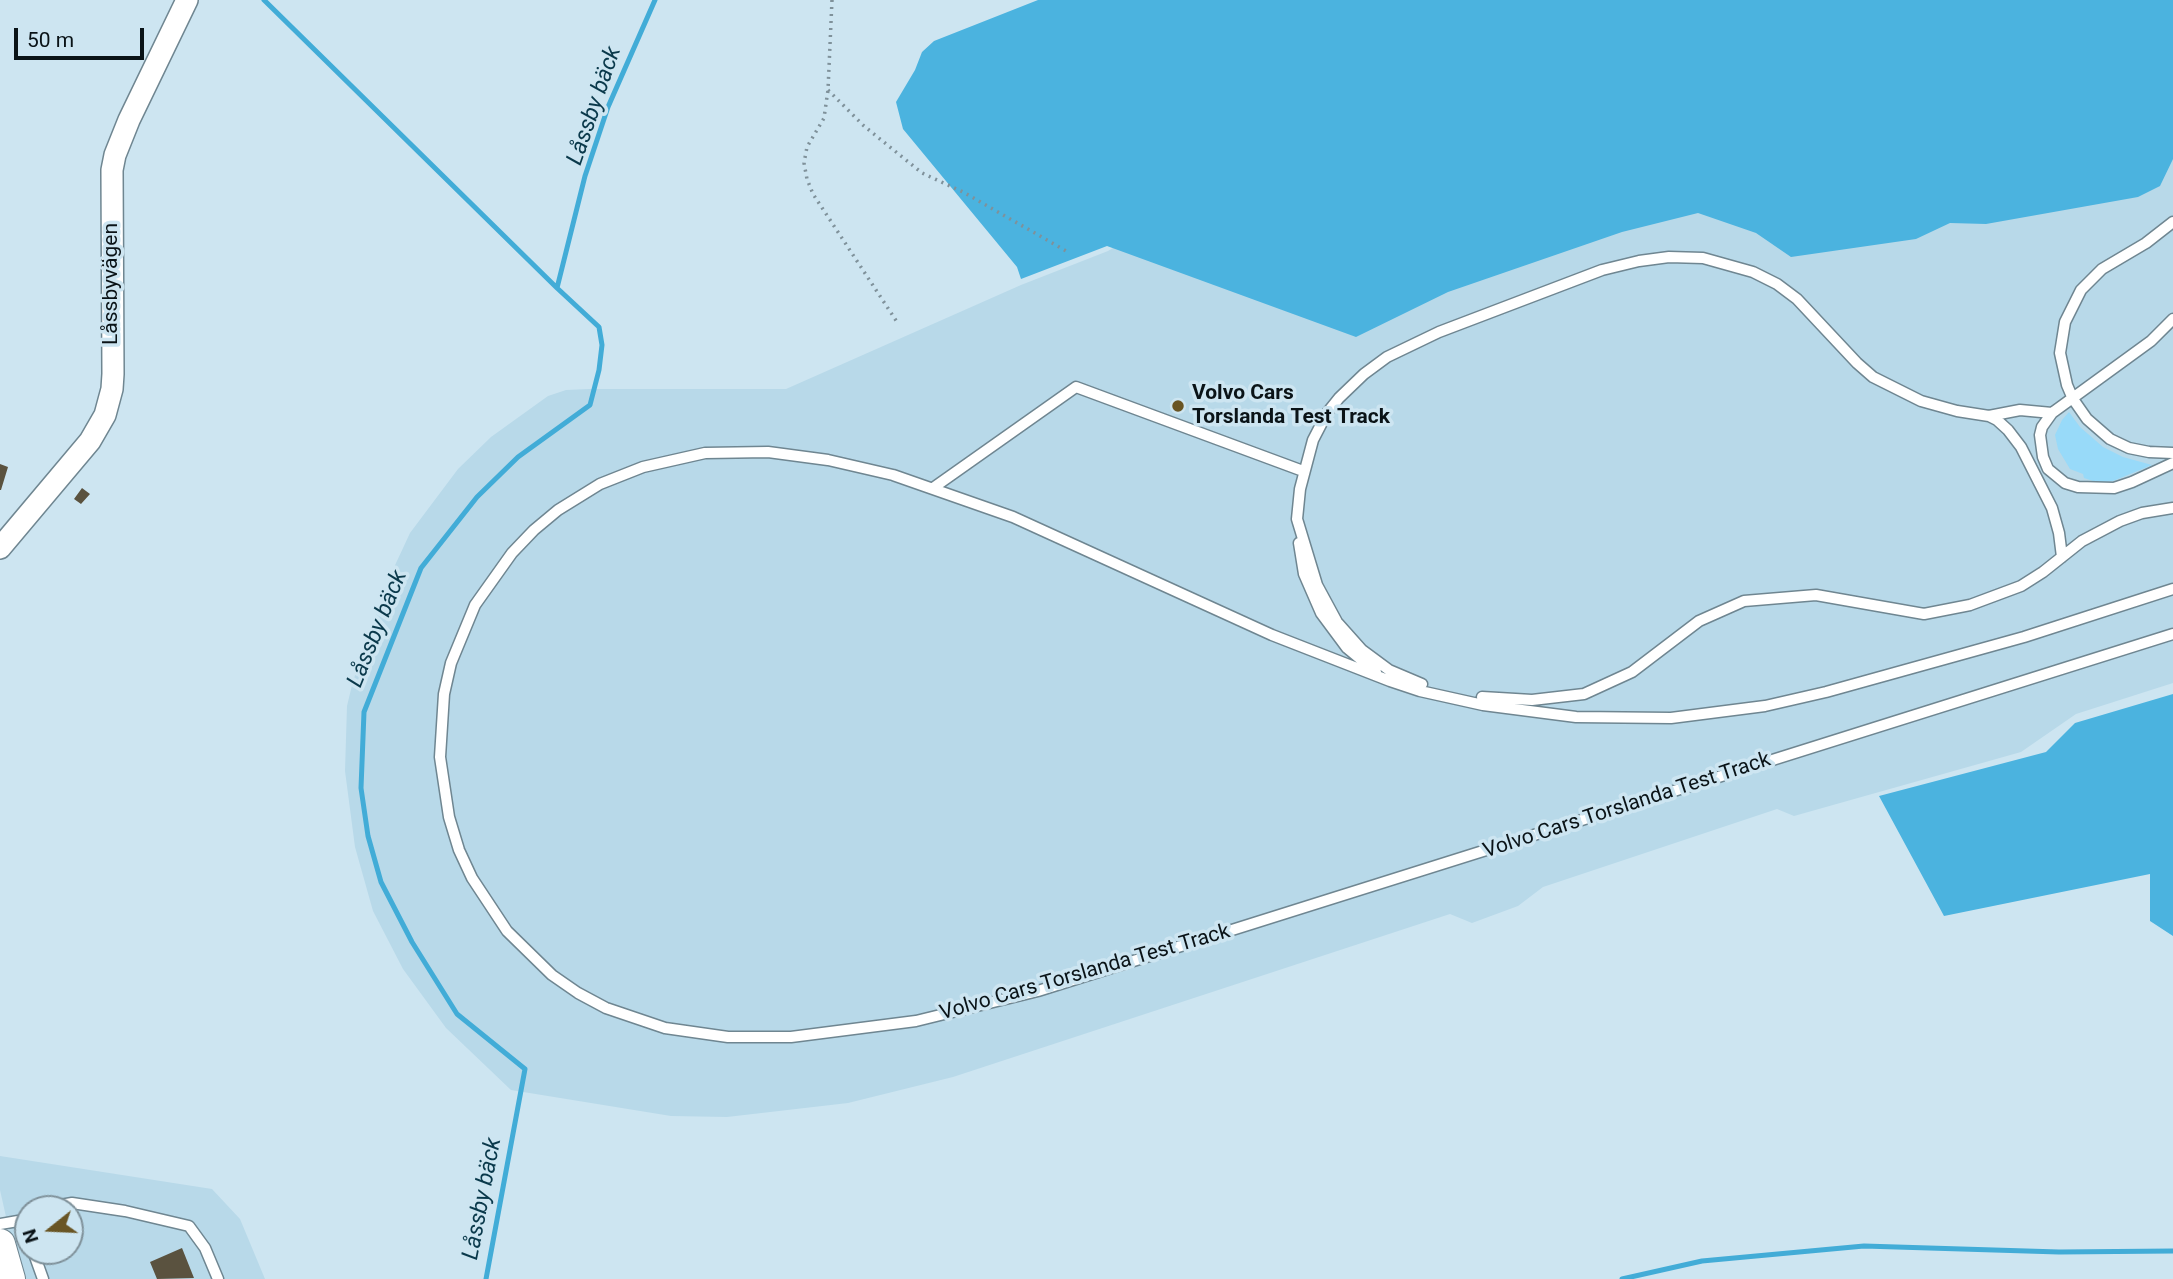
<!DOCTYPE html>
<html>
<head>
<meta charset="utf-8">
<style>
  body { margin:0 }
  #map { position:relative; width:2173px; height:1279px; overflow:hidden; background:#cde5f1; font-family:Roboto,sans-serif }
  canvas { display:block }
  .north { position:absolute; left:14px; top:1195px; width:70px; height:70px; box-sizing:border-box; background:#cde5f1; border:2px solid #7f919a; border-radius:50%; rotate:252deg; font-size:19px; font-weight:700; line-height:28px; text-align:center; color:#0a1317 }
  .north::after { content:''; display:block; margin:auto; width:24px; height:32px; background:#695524; clip-path:polygon(50% 0,100% 100%,50% 72%,0 100%) }
  .scale { position:absolute; left:14px; top:28px; width:130px; height:32px; box-sizing:border-box; border:4px solid #0a1317; border-top:0; padding-left:9px; font-size:21px; line-height:24px; white-space:nowrap; color:#0a1317; -webkit-text-stroke:5px #cde5f1; paint-order:stroke }
</style>
</head>
<body>
<div id="map">
<canvas width="2173" height="1279"></canvas>
<div class="north">N</div>
<div class="scale">50 m</div>
</div>
<script>
const c = document.querySelector('canvas').getContext('2d');
c.lineJoin = 'round';
function fill(path, color) { c.fillStyle = color; c.fill(path, 'evenodd'); }
const shape = rows => new Path2D(rows.map(r => 'M' + r).join(''));
function stroke(path, color, width, dash) { c.strokeStyle = color; c.lineWidth = width; c.lineCap = dash ? 'butt' : 'round'; c.setLineDash(dash || []); c.stroke(path); }
function drawText(font, color, halo, rows, align = 'center') {
  c.font = font + ' Roboto,sans-serif'; c.lineWidth = 7; c.setLineDash([]); c.textBaseline = 'middle'; c.strokeStyle = halo; c.fillStyle = color; for (const [text, x, y, turn = 0] of rows) {
    c.save(); c.translate(x, y); c.rotate((+turn || 0) * Math.PI / 180); c.textAlign = isNaN(turn) ? turn : align; if (halo) c.strokeText(text, 0, 0); c.fillText(text, 0, 0); c.restore();
  }
}
const built = shape([
  [2173,0,2173,683,2076,714,2021,752,1794,816,1777,809,1543,887,1518,906,1472,923,1450,914,953,1077,848,1103,727,1117,671,1116,511,1090,446,1028,403,969,373,911,355,847,345,771,347,706,353,681,390,576,410,533,458,469,491,437,548,396,566,390,589,389,786,389,1021,285,1108,251,1196,196],
  [0,1156,212,1189,240,1219,265,1279,20,1279,0,1190],
  [28,1209,70,1209,70,1251,28,1251]
]);
const green = shape([
  [2069,412,2080,427,2103,447,2123,457,2152,465,2113,481,2099,483,2084,478,2083,474,2070,469,2058,449,2055,435,2062,420]
]);
const forest = shape([
  [1038,0,2173,0,2173,159,2160,186,2138,197,1986,224,1950,223,1916,239,1791,257,1756,233,1698,213,1622,232,1448,292,1356,337,1107,246,1021,279,1017,267,903,129,896,102,915,70,922,52,934,41],
  [2173,694,2173,936,2150,921,2150,874,1944,916,1879,796,2046,752,2075,723]
]);
const stream = shape([
  [264,0,557,288],
  [486,1279,525,1069,457,1014,412,942,381,882,368,836,361,788,364,712,421,568,477,497,518,457,590,405,599,370,602,345,599,327,557,288,585,176,608,107,655,0],
  [1622,1279,1702,1261,1864,1246,2059,1252,2173,1251]
]);
const building = shape([
  [0,464,8,467,1,490,0,490],
  [82,488,90,494,81,504,74,499],
  [182,1248,194,1278,157,1279,150,1262]
]);
const path = shape([
  [832,0,828,90,824,118,807,147,804,163,807,179,813,194,897,322],
  [828,90,864,126,922,173,963,192,1068,252]
]);
const lane = shape([
  [2173,222,2146,243,2102,269,2081,290,2065,322,2060,353,2067,385,2073,399,2087,419,2110,439,2129,448,2149,452,2173,453],
  [2173,319,2151,341,2052,413,2042,427,2040,435,2043,457,2048,469,2065,483,2078,487,2114,488,2132,482,2173,463],
  [1989,416,2020,410,2052,413],
  [933,488,1076,387,1303,471],
  [1299,543,1304,574,1321,613,1347,648,1376,672],
  [2173,589,2024,637,1826,692,1765,706,1671,718,1576,717,1483,705,1420,691,1390,681,1272,635,1013,517,893,475,828,460,768,452,705,453,643,467,600,484,558,510,534,530,512,553,475,605,451,663,444,694,440,757,449,817,459,850,472,878,507,931,552,975,578,993,606,1008,665,1028,728,1037,791,1037,916,1021,1038,991,2173,634],
  [1422,684,1389,670,1362,650,1337,622,1317,585,1297,519,1300,489,1313,440,1327,413,1339,398,1364,374,1387,357,1439,332,1602,270,1639,261,1669,257,1703,258,1753,272,1777,284,1797,299,1857,363,1873,377,1921,401,1957,411,1989,416,1997,420,2008,430,2021,447,2052,508,2059,533,2062,557],
  [1482,697,1532,700,1584,694,1632,672,1699,621,1744,601,1816,595,1924,614,1970,605,2021,586,2043,572,2082,541,2120,521,2142,513,2173,508],
  [37,1209,72,1203,125,1211,189,1226,205,1248,218,1279],
  [18,1221,28,1234],
  [0,1224,18,1221],
  [33,1251,43,1279]
]);
const street = shape([
  [0,548,90,441,105,415,112,389,113,374,112,170,115,155,129,120,187,0]
]);
const secondary = shape([
  [0,1244,10,1279]
]);
const markers = [
  [1178,406,7,"#695524"]
];
const streetNames = [
  ["Låssbyvägen",112,284,-90],
  ["Volvo Cars Torslanda Test Track",1627,806,-18],
  ["Volvo Cars Torslanda Test Track",1085,973,-16]
];
const poiNames = [
  ["Volvo Cars",1192,394],
  ["Torslanda Test Track",1192,418]
];
const waterNames = [
  ["Låssby bäck",595,106,-71],
  ["Låssby bäck",378,629,-68],
  ["Låssby bäck",483,1199,-79]
];
fill(built, '#b8d9e9');
fill(green, '#98daf9');
fill(forest, '#4bb3df');
stroke(stream, '#42acd7', 5);
fill(building, '#5a523f');
stroke(lane, '#6f8691', 13);
stroke(street, '#6f8691', 24);
stroke(secondary, '#6f8691', 32);
stroke(path, '#7f919a', 3.5, [2, 5]);
stroke(lane, '#fff', 10);
stroke(street, '#fff', 21);
stroke(secondary, '#fff', 30);
for (const [x, y, r, color] of markers) { const dot = new Path2D(); dot.arc(x, y, r, 0, 2 * Math.PI); c.fillStyle = color; c.fill(dot); stroke(dot, '#cde5f1', 2.5); }
drawText('21px', '#0a1317', '#cde5f1', streetNames);
drawText('bold 21px', '#0a1317', '#cde5f1', poiNames, 'left');
drawText('italic 23px', '#0a394b', '#cde5f1', waterNames);
</script>
</body>
</html>
